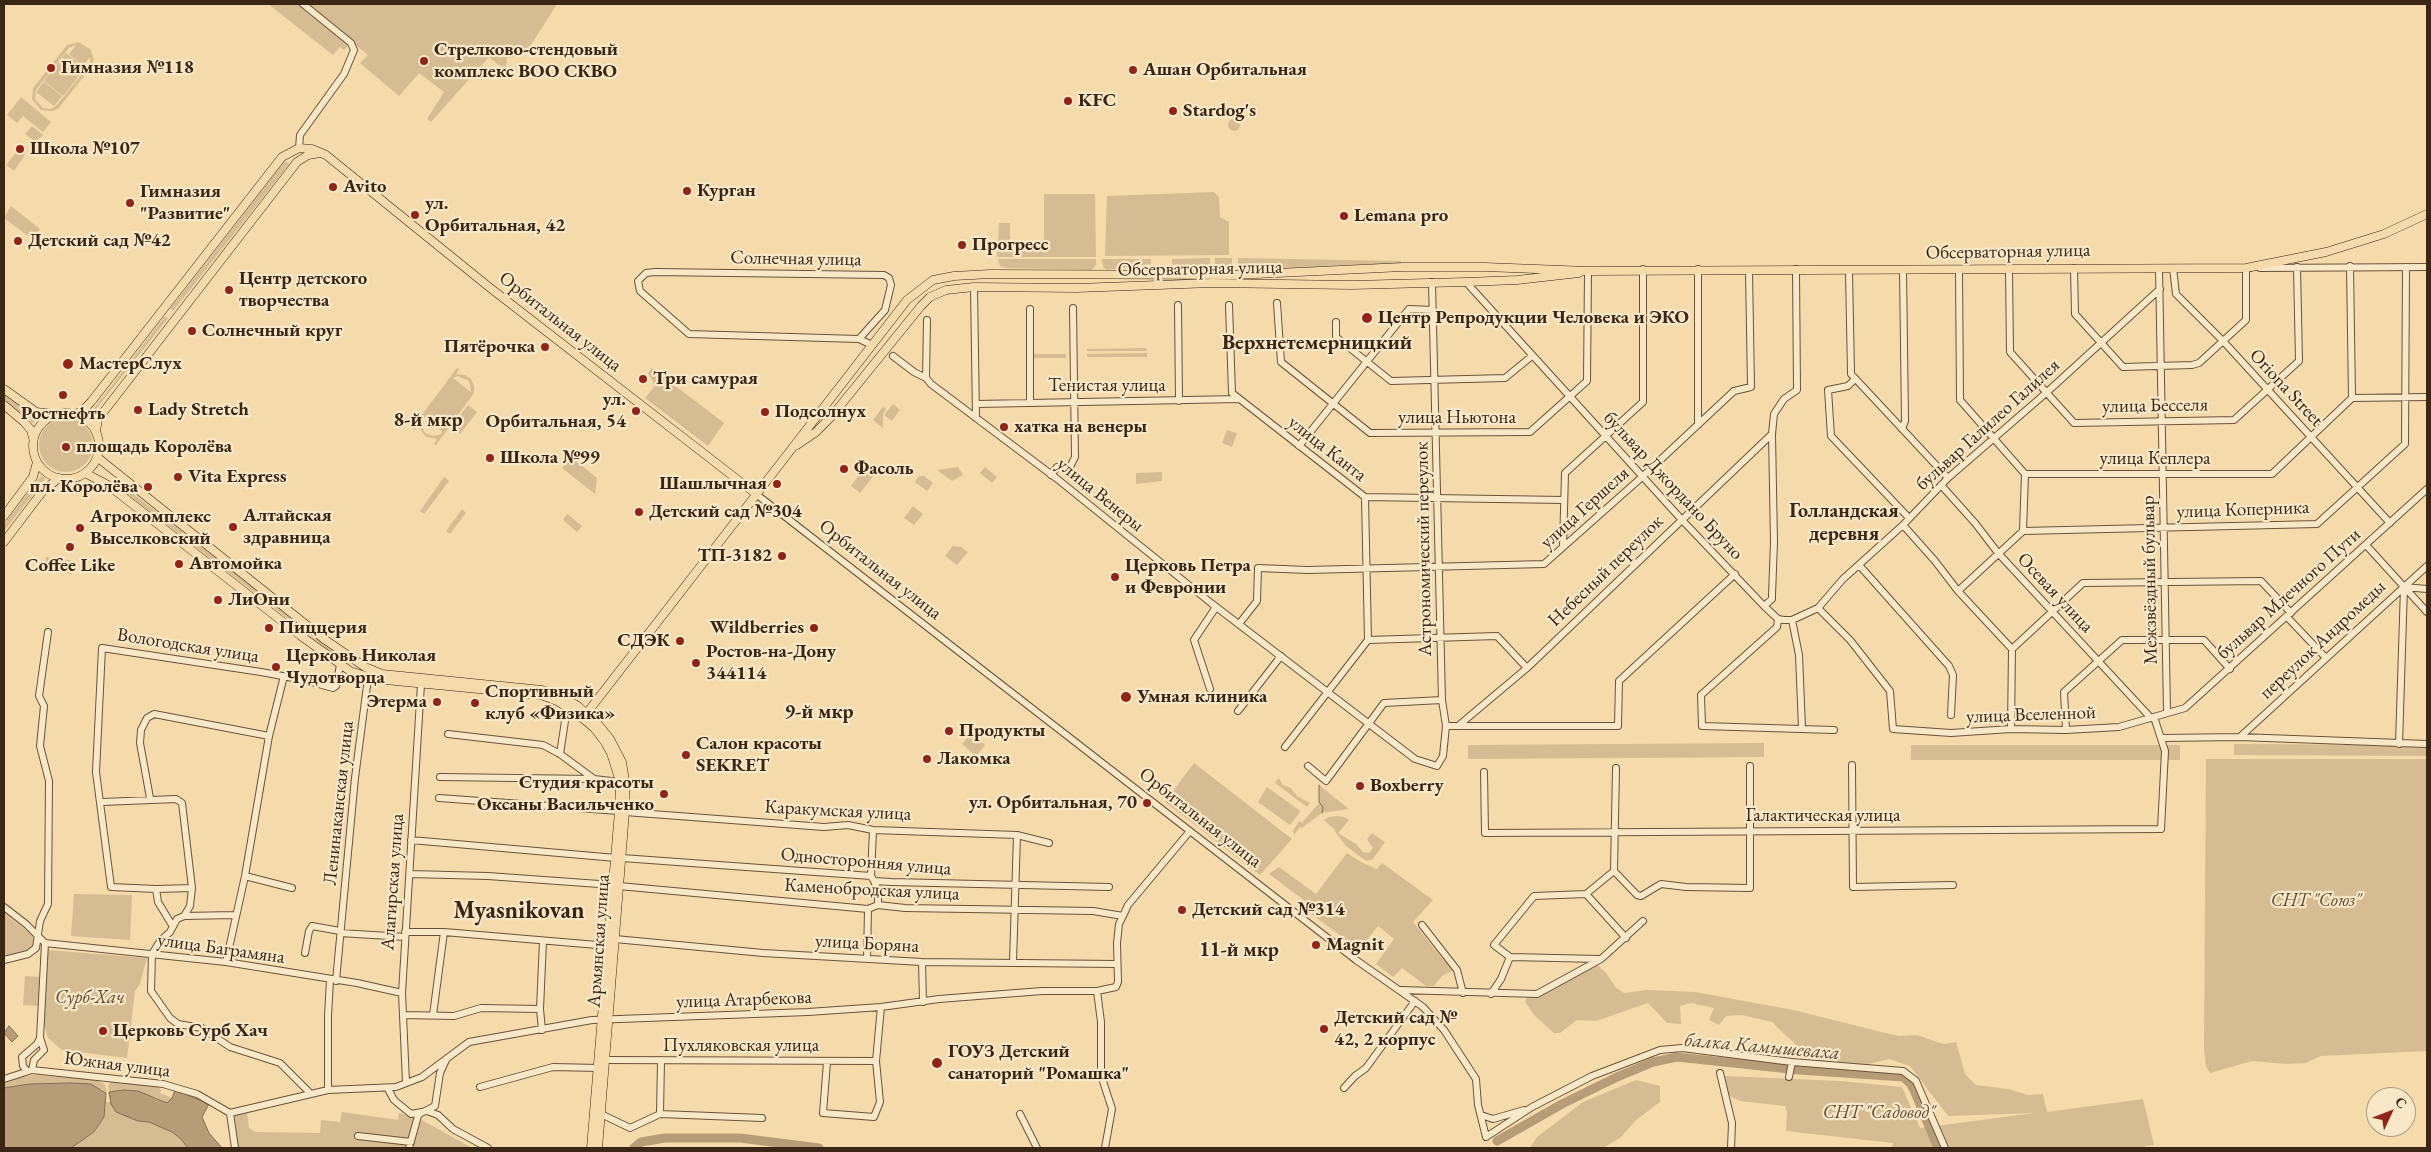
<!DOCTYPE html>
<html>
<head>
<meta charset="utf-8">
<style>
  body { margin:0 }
  #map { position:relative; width:2431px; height:1152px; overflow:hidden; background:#f5dbab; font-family:"EB Garamond",serif }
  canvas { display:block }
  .frame { position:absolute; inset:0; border:5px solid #3b2515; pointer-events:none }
  .north { position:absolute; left:2366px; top:1087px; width:50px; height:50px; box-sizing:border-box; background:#f8e8c8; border:1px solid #ac9a80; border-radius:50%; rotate:47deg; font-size:14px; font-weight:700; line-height:20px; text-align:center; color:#3b2515 }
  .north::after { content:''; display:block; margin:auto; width:18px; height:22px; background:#8f2418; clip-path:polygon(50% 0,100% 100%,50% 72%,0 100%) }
</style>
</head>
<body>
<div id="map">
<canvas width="2431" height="1152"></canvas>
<div class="frame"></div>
<div class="north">С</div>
</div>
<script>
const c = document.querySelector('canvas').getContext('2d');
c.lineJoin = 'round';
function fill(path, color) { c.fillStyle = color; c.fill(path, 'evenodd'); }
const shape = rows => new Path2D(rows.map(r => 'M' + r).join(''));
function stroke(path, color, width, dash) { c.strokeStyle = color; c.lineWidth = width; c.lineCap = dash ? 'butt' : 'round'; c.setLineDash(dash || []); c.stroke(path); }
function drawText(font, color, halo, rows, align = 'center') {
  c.font = font + ' "EB Garamond",serif'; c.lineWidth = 4.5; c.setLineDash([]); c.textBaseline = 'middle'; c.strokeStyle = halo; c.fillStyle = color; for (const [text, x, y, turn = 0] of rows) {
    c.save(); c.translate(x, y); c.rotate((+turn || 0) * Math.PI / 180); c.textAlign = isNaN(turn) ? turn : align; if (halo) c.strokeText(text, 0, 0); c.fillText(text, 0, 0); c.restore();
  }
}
const green = shape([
  [268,4,557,4,525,54,507,58,506,67,500,66,489,57,431,122,427,119,444,92,419,73,399,96,360,63,368,55,352,42,344,50,340,47,333,55],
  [78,42,90,49,94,59,92,66,58,109,52,111,41,110,32,99,33,88,67,45],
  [76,45,69,54,83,66,90,57,90,64,56,106,51,109,43,108,35,99,36,90,69,48],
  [66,53,85,68,63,96,44,81],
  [44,82,62,96,54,106,36,92],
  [21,97,51,122,43,132,23,116,17,123,7,115],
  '1228 125a6 6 0 1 1 12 0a6 6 0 1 1-12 0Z',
  [32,126,43,135,36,142,25,134],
  [18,150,25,155,14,171,6,165],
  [285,161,289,164,174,310,172,311,171,308],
  [1214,192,1219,197,1220,217,1229,222,1229,255,1105,256,1107,196],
  [1044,194,1095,194,1096,257,997,257,999,223,1010,223,1010,244,1044,244],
  [11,206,40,229,32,239,4,218],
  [1210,258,1210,269,1172,264,1172,259],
  [1215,258,1232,258,1232,266,1227,270,1215,269],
  [1238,258,1401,261,1401,263,1242,270,1238,266],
  [998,259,1096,259,1096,265,1092,270,1006,268,1000,266],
  [1102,259,1151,259,1151,264,1107,270,1103,267],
  [165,316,168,318,93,413,92,411],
  [1147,348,1146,351,1087,351,1087,349],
  [1147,353,1147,357,1087,357,1087,354],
  [1034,354,1066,354,1066,358,1034,358],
  [457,368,459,369,456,374,465,375,471,379,474,386,474,393,436,445,434,444,437,439,426,437,418,426,415,430,412,428],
  [458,376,469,381,471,392,453,378],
  [424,417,442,431,441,434,433,436,425,433,421,425],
  [652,368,724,423,708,446,645,398,655,386,648,373],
  [4,393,37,418,33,423,4,399],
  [893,404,900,410,892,421,884,415],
  [468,405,477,412,460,434,451,427],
  [883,407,886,409,883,414,883,428,873,420],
  '39 445a27 27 0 1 1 54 0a27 27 0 1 1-54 0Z',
  [1227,430,1237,433,1232,447,1222,443],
  [571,457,597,478,595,494,562,468],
  [865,467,875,474,860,493,851,486],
  [958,467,963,475,952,481,937,470],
  [985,467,997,477,992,483,980,473],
  [1162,472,1162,481,1136,484,1136,473],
  [41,476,45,479,4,531,4,524],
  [919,476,924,476,933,483,927,491,915,482],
  [444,477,449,481,424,514,420,511],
  [114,479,183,532,183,533,180,535,112,482],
  [913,506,923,514,914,525,904,518],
  [462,509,466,513,450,534,446,531],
  [567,514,582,526,577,532,563,520],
  [190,538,342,657,341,660,188,541],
  [953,546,961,547,968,552,957,565,945,556],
  [46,557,74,561,72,574,44,570],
  [971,734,985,745,976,756,962,744],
  [1764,743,1764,757,1468,759,1468,745],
  [2234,744,2427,745,2427,756,2234,755],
  [1911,745,2180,745,2180,760,1911,760],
  [2206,759,2427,759,2427,1051,2321,1056,2306,1063,2286,1064,2252,1061,2210,1073,2206,1066,2204,1048],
  [1194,763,1292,839,1260,875,1199,828,1211,812,1198,827,1165,802],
  [1279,778,1283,785,1291,788,1297,796,1310,803,1307,807,1275,783],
  [1319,785,1349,809,1322,813,1302,828,1300,827,1294,835,1293,831,1299,821,1302,823,1319,803],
  [1267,787,1299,810,1300,812,1290,825,1258,802],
  [1338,816,1344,817,1349,820,1338,833,1356,844,1363,852,1369,853,1373,848,1367,839,1372,833,1385,842,1373,859,1366,861,1346,846,1334,830,1336,831,1324,820,1329,817],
  [1347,853,1361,862,1377,869,1382,863,1433,900,1413,922,1445,962,1451,965,1452,971,1442,976,1434,986,1426,986,1402,968,1393,977,1376,964,1394,939,1378,926,1359,950,1305,909,1309,904,1269,874,1279,867,1316,894],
  [74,894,132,895,130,940,71,936],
  [4,913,30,933,35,940,35,945,27,951,4,956],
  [48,950,147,958,140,984,135,991,127,1058,62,1050,48,1038,44,1024],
  [1595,963,1606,973,1616,988,1624,993,1647,990,1695,992,1793,1010,1898,1036,1917,1035,1943,1044,1956,1042,1965,1074,1976,1085,2008,1089,2028,1095,2043,1094,2047,1112,2143,1099,2154,1145,2145,1146,2145,1148,1892,1148,1893,1143,1786,1131,1787,1112,1785,1106,1740,1101,1730,1096,1723,1089,1722,1082,1725,1076,1840,1081,1902,1087,1920,1128,2035,1113,1948,1116,1910,1066,1889,1059,1868,1064,1821,1061,1799,1054,1794,1043,1772,1022,1742,1015,1726,1016,1719,1025,1709,1020,1714,1008,1691,1003,1680,1006,1681,1024,1667,1023,1648,1003,1596,1021,1577,1020,1560,1033,1554,1033,1535,1016,1525,1002,1528,995],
  [25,976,41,977,39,1006,23,1005],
  [34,1075,96,1079,105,1085,107,1092,91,1084,70,1083,29,1084,4,1088,4,1080],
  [1636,1080,1660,1086,1660,1102,1636,1120,1620,1138,1603,1148,1530,1148,1537,1137,1583,1102],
  [112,1081,157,1085,161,1090,160,1093,172,1098,167,1103,155,1097,124,1090,109,1092,108,1085],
  [106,1102,110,1102,129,1116,138,1121,149,1122,172,1132,180,1138,188,1148,71,1148,95,1132,104,1117],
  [247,1112,249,1128,255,1132,320,1133,321,1120,340,1122,342,1112,398,1120,399,1113,422,1120,472,1148,237,1148,232,1115]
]);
const water = shape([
  [9,1026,18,1036,12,1042,4,1033,9,1026],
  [70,1083,91,1084,106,1093,104,1117,94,1132,71,1148,4,1148,4,1088,29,1084,70,1083],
  [124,1090,138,1091,167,1103,172,1098,175,1090,209,1104,202,1117,209,1133,222,1148,188,1148,180,1138,172,1132,149,1122,138,1121,116,1112,111,1104,109,1092,124,1090]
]);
const stream = shape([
  [1319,785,1319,802,1323,807,1322,813]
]);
const river = shape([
  [1497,1141,1562,1104,1617,1077,1653,1062,1677,1057,1799,1070,1903,1077,1910,1083,1914,1090,1938,1148],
  [634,1148,641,1142,665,1138,740,1138,819,1148]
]);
const minor = shape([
  [299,148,300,135,344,74,354,50,351,43,303,4],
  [2074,268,2075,314,2123,367,2192,365,2199,363,2246,320,2246,268,2250,268],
  [2159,268,2167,712],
  [2173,268,2176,294,2223,341,2390,523],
  [2260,268,2427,267],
  [1698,269,1698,425],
  [1959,269,1960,400,2025,474,2272,474,2352,398,2350,266],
  [2009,269,2010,352,2074,423,2234,420,2299,361,2297,267],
  [1849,271,1851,374,1948,478],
  [1466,282,1682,520,1764,606,1778,619,1784,620,1792,620,1818,608,1843,579,1903,525,1948,478,2046,393,2160,289],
  [974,287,976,418],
  [1277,303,1281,362,1370,433,1530,432,1587,381,1588,271],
  [1178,305,1179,401],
  [1229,305,1232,393,1365,497,1564,500],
  [1336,322,1336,337,1391,381,1505,378,1532,356],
  [859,339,885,310,891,285,889,278,884,275,655,272,646,273,638,281,640,291,689,334,859,339,872,345],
  [893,356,914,372,926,378,931,384,1056,478,1211,603,1415,759,1437,766,1443,756,1446,726,1442,700,1432,282],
  [926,378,927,320],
  [1854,380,1848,386,1828,390,1831,436,1909,518],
  [2352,398,2427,397],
  [1030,401,1030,309],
  [976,404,1239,399],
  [1902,429,1905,421,1903,270],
  [1299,446,1409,309,1433,310],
  [1051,475,1057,467,1070,467,1075,457,1073,308],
  [1941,485,1975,523,1998,553,2151,718],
  [756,494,1356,960,1423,1007,1444,1030,1476,1079,1478,1105,1486,1137,1532,1107,1592,1076,1660,1050,1682,1048,1792,1062,1903,1071,1916,1081,1945,1148],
  [1365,497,1368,640],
  [1903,525,1935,561,1958,591,2012,649,2011,729],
  [2023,531,2025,474],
  [2366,545,2427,612],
  [1563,547,1565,473,1643,402,1643,269],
  [1859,565,1949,666,1953,675,1951,715],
  [1958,591,2023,531,2317,524,2405,444,2406,267],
  [1764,606,1772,599,1772,595,1774,542,1772,434,1774,414,1784,399,1797,390,1796,269],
  [1818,608,1850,640,1890,691,1893,729,1951,733,2011,729,2066,730,2119,727,2185,708,2427,489],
  [2287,617,2326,658],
  [1778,619,1777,627,1701,695,1702,726,1834,730],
  [1792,620,1799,655,1802,728],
  [1239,624,1257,601,1258,568,1308,570,1544,564,1642,477,1734,391,1751,387,1749,270],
  [2012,649,2083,583,2261,581,2291,613],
  [1210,689,1194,640,1216,607],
  [1238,711,1281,656],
  [1446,726,1618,726,1619,681,1735,574],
  [1458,726,1527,668,1772,434],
  [2066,730,2064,692,2122,640,2204,640,2230,669],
  [448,734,543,745,560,754,594,779],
  [2240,737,2427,566],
  [2161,738,2240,737,2427,744],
  [2399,744,2404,587,2427,589],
  [1285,747,1368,640,1497,636,1527,668],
  [560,754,565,721],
  [1852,765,1853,887,1953,885],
  [1308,766,1326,781,1384,703,1442,700],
  [1616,768,1614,871,1637,895,1641,896,1661,884,1686,887,1750,888,1750,766],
  [1484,772,1485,833,2161,829,2165,751,2154,717],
  [440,777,594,779,620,782],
  [150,798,140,743,141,730,147,718,154,714,269,736],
  [439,798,619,811],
  [102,802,176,799,182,803,192,888,190,906,184,916],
  [625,812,824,827,848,825,873,830,1017,835,1049,843],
  [411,840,616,858],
  [622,858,871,876,874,881,891,882,1109,887],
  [410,874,488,876,613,885],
  [245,876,292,888],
  [871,876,873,830],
  [874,881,878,891,878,905],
  [619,886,868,909,878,905,905,908,1093,911,1123,916],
  [192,888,156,889,111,887,96,772,102,648,261,672,304,680,333,688,336,686,340,665],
  [156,889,158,902,172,925],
  [1586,894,1534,896,1494,945,1510,957,1600,959],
  [1586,894,1626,938],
  [1586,894,1614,871],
  [4,907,26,924,45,943,226,962,357,983,402,993],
  [235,915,184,916,177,919,170,932,160,941,152,954,151,991,170,1018,178,1024,202,1028,230,1047,280,1063,310,1093],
  [1422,925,1457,970,1463,993],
  [405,932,444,932,609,946],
  [340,933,405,937],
  [615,939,763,953,922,962,1117,964],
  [305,953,309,931,312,926,340,931],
  [867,959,868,909],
  [4,960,28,954,36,948,40,921,48,904,49,781,40,746,44,706,39,696,48,632],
  [226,962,245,876,269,736,284,676],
  [922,962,923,1002],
  [1013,962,1017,835],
  [336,981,355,778,368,678],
  [1401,990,1537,994,1601,959,1643,921],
  [1097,991,1101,1022,1101,1075,1112,1109,1105,1148],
  [1491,994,1501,979,1510,957],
  [403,1015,454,1016,481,1008,540,1009],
  [433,1015,444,932],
  [542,1030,540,1009,543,941],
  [606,1060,876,1061],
  [827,1062,823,1113,874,1117,880,1102,876,1061,881,1007],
  [32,1070,34,1060,44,1050,40,1038],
  [27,1071,23,1066,22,1057,37,1044,40,1038,45,943],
  [1720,1073,1732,1123,1731,1148],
  [1789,1077,1792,1062],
  [4,1079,32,1070,163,1084,197,1094,230,1113,328,1090,396,1087,422,1077,469,1042,592,1020,808,1012,881,1007,939,999,1042,991,1097,991,1116,987,1118,982,1117,943,1119,924,1123,916,1128,905,1190,831],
  [406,1082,402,993,421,684],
  [480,1087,553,1067,599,1068],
  [1344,1088,1355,1076,1366,1068,1415,1001],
  [388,1089,394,1100,411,1114,427,1111,438,1115,453,1129,488,1148],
  [328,1090,328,1016,330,980],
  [230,1113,235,1148],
  [601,1114,630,1128,660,1114,762,1118],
  [660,1114,661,1060],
  [1020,1114,1037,1148],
  [1481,1115,1493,1119,1524,1110],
  [358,1136,411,1142],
  [409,1148,418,1116,421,1113,435,1106,440,1073,446,1060]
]);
const major = shape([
  [4,389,36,412,54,414],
  [4,405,24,422,31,430,33,438],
  '33 446a33 33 0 1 1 66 0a33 33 0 1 1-66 0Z',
  [75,414,81,412,91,402,282,157,299,148,312,149,326,155,489,287,756,494],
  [96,431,98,419,297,162,308,155,320,153],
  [797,445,816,432,831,417,921,306,930,297,946,290,974,287,1077,288,1212,283,1352,285,1466,282,1517,280,1579,273],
  [97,457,324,639,365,667,382,674,542,690,556,694,578,706,598,724,610,739,622,762,625,781,625,812,598,1148],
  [85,473,108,485,301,636,350,671,375,679,541,695,557,701,574,711,594,728,605,742,611,753,620,782,619,811,591,1148],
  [4,516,33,477,37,462],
  [4,542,42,492,59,478],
  [583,718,907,300,933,280,954,276,990,274,1235,275,1403,267,1485,267,1588,271,2246,268,2326,252,2384,234,2427,214]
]);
const markers = [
  [424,61,5,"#8f2418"],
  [51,68,5,"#8f2418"],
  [1133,70,5,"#8f2418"],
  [1068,101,5,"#8f2418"],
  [1173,111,5,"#8f2418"],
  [20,149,5,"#8f2418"],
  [333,187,5,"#8f2418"],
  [687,191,5,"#8f2418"],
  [130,203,5,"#8f2418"],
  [415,215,5,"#8f2418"],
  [1344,216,5,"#8f2418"],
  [18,241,5,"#8f2418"],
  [962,245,5,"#8f2418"],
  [229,290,5,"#8f2418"],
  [1367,318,6,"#8f2418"],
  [192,331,5,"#8f2418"],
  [545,347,5,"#8f2418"],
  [68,364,6,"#8f2418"],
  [643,379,5,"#8f2418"],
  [63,395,5,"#8f2418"],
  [138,410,5,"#8f2418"],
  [636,411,5,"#8f2418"],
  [765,412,5,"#8f2418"],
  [1004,427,5,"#8f2418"],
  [66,447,5,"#8f2418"],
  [490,458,5,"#8f2418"],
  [844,469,5,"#8f2418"],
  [178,477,5,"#8f2418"],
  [777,484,5,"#8f2418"],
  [148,487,5,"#8f2418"],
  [639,512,5,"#8f2418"],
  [233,527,5,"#8f2418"],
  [80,528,5,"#8f2418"],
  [70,547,5,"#8f2418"],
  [782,556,5,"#8f2418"],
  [179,564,5,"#8f2418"],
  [1115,577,5,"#8f2418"],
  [218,600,5,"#8f2418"],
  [269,628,5,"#8f2418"],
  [814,628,5,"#8f2418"],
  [680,641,5,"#8f2418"],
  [696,663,5,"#8f2418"],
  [276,667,5,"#8f2418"],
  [1126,697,6,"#8f2418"],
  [437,702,5,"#8f2418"],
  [475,703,5,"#8f2418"],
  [949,731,5,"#8f2418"],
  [686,755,5,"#8f2418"],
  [927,759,5,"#8f2418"],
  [1360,786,5,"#8f2418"],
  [664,794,5,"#8f2418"],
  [1147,803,5,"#8f2418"],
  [1182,910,5,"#8f2418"],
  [1316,945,5,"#8f2418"],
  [1324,1029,5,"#8f2418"],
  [103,1031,5,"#8f2418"],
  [937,1063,6,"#8f2418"]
];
const poiNames = [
  ["Стрелково-стендовый",434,50],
  ["комплекс ВОО СКВО",434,72],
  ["Гимназия №118",61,68],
  ["Ашан Орбитальная",1143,70],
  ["KFC",1078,101],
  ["Stardog's",1183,111],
  ["Школа №107",30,149],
  ["Avito",343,187],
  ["Курган",697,191],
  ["Гимназия",140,192],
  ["\"Развитие\"",140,214],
  ["ул.",425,204],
  ["Орбитальная, 42",425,226],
  ["Lemana pro",1354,216],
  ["Детский сад №42",28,241],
  ["Прогресс",972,245],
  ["Центр детского",239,279],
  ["творчества",239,301],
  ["Центр Репродукции Человека и ЭКО",1378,318],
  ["Солнечный круг",202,331],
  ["Пятёрочка",535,347,"right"],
  ["МастерСлух",79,364],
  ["Три самурая",653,379],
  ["ул.",626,400,"right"],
  ["Орбитальная, 54",626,422,"right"],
  ["Lady Stretch",148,410],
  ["Подсолнух",775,412],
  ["Ростнефть",63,414,"center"],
  ["хатка на венеры",1014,427],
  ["площадь Королёва",76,447],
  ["Школа №99",500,458],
  ["Фасоль",854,469],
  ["Vita Express",188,477],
  ["Шашлычная",767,484,"right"],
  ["пл. Королёва",138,487,"right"],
  ["Детский сад №304",649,512],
  ["Алтайская",243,516],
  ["здравница",243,538],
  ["Агрокомплекс",90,517],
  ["Выселковский",90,539],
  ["ТП-3182",772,556,"right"],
  ["Автомойка",189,564],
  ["Coffee Like",70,566,"center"],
  ["Церковь Петра",1125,566],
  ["и Февронии",1125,588],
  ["ЛиОни",228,600],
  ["Пиццерия",279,628],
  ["Wildberries",804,628,"right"],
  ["СДЭК",670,641,"right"],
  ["Ростов-на-Дону",706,652],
  ["344114",706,674],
  ["Церковь Николая",286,656],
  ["Чудотворца",286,678],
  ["Спортивный",485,692],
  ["клуб «Физика»",485,714],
  ["Умная клиника",1137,697],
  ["Этерма",427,702,"right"],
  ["Продукты",959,731],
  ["Салон красоты",696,744],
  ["SEKRET",696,766],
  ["Лакомка",937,759],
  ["Студия красоты",654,783,"right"],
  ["Оксаны Васильченко",654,805,"right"],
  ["Boxberry",1370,786],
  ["ул. Орбитальная, 70",1137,803,"right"],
  ["Детский сад №314",1192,910],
  ["Magnit",1326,945],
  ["Детский сад №",1334,1018],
  ["42, 2 корпус",1334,1040],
  ["Церковь Сурб Хач",113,1031],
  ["ГОУЗ Детский",948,1052],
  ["санаторий \"Ромашка\"",948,1074]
];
const streetNames = [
  ["Обсерваторная улица",2008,252,-1],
  ["Солнечная улица",796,259,1],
  ["Обсерваторная улица",1200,269,-1],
  ["Орбитальная улица",560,322,38],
  ["Тенистая улица",1107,386],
  ["Oriona Street",2286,388,47],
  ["улица Бесселя",2155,406,-1],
  ["улица Ньютона",1457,418],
  ["бульвар Галилео Галилея",1988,425,-42],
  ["улица Канта",1327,449,38],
  ["улица Кеплера",2155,459],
  ["бульвар Джордано Бруно",1673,486,47],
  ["улица Венеры",1100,495,39],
  ["улица Гершеля",1585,508,-42],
  ["улица Коперника",2243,510,-2],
  ["Астрономический переулок",1424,549,-91],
  ["Орбитальная улица",880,570,38],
  ["Небесный переулок",1606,571,-44],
  ["Межзвёздный бульвар",2150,580,-91],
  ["Осевая улица",2055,593,47],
  ["бульвар Млечного Пути",2289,594,-42],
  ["переулок Андромеды",2323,640,-43],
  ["Вологодская улица",188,646,9],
  ["улица Вселенной",2031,715,-2],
  ["Ленинаканская улица",339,803,-84],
  ["Каракумская улица",838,811,3],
  ["Галактическая улица",1823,816],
  ["Орбитальная улица",1200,818,38],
  ["Односторонняя улица",866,862,5],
  ["Алагирская улица",393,882,-86],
  ["Каменобродская улица",872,890,3],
  ["Армянская улица",599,941,-86],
  ["улица Боряна",867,944,3],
  ["улица Баграмяна",221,949,8],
  ["улица Атарбекова",744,1000,-2],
  ["Пухляковская улица",741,1046],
  ["Южная улица",117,1065,7]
];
const parkNames = [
  ["СНТ \"Союз\"",2316,901],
  ["Сурб-Хач",90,998],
  ["СНТ \"Садовод\"",1879,1113]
];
const neighbourhoodNames = [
  ["8-й мкр",428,421],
  ["Голландская",1844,512],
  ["деревня",1844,535],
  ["9-й мкр",819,713],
  ["11-й мкр",1239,951]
];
const waterNames = [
  ["балка Камышеваха",1762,1047,5]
];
const quarterNames = [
  ["Верхнетемерницкий",1317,343]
];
const districtNames = [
  ["Myasnikovan",519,911]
];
fill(green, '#d5bc92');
fill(water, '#b69d78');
stroke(water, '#856d50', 1);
stroke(stream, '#856d50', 1);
stroke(river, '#b69d78', 9);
stroke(minor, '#6a523a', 8);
stroke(major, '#3b2515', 9);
stroke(minor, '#f8e8c8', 6);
stroke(major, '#f5dbab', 8);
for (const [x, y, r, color] of markers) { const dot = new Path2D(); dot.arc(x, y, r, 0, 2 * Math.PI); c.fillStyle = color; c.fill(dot); stroke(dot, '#f8e8c8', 2); }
drawText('bold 19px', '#3b2515', '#f8e8c8', poiNames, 'left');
drawText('19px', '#3b2515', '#f8e8c8', streetNames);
drawText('italic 19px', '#624b34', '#f8e8c8', parkNames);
drawText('bold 20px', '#3b2515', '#f8e8c8', neighbourhoodNames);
drawText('italic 20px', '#604933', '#f8e8c8', waterNames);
drawText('bold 21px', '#3b2515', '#f8e8c8', quarterNames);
drawText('bold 24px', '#3b2515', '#f8e8c8', districtNames);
</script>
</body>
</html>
